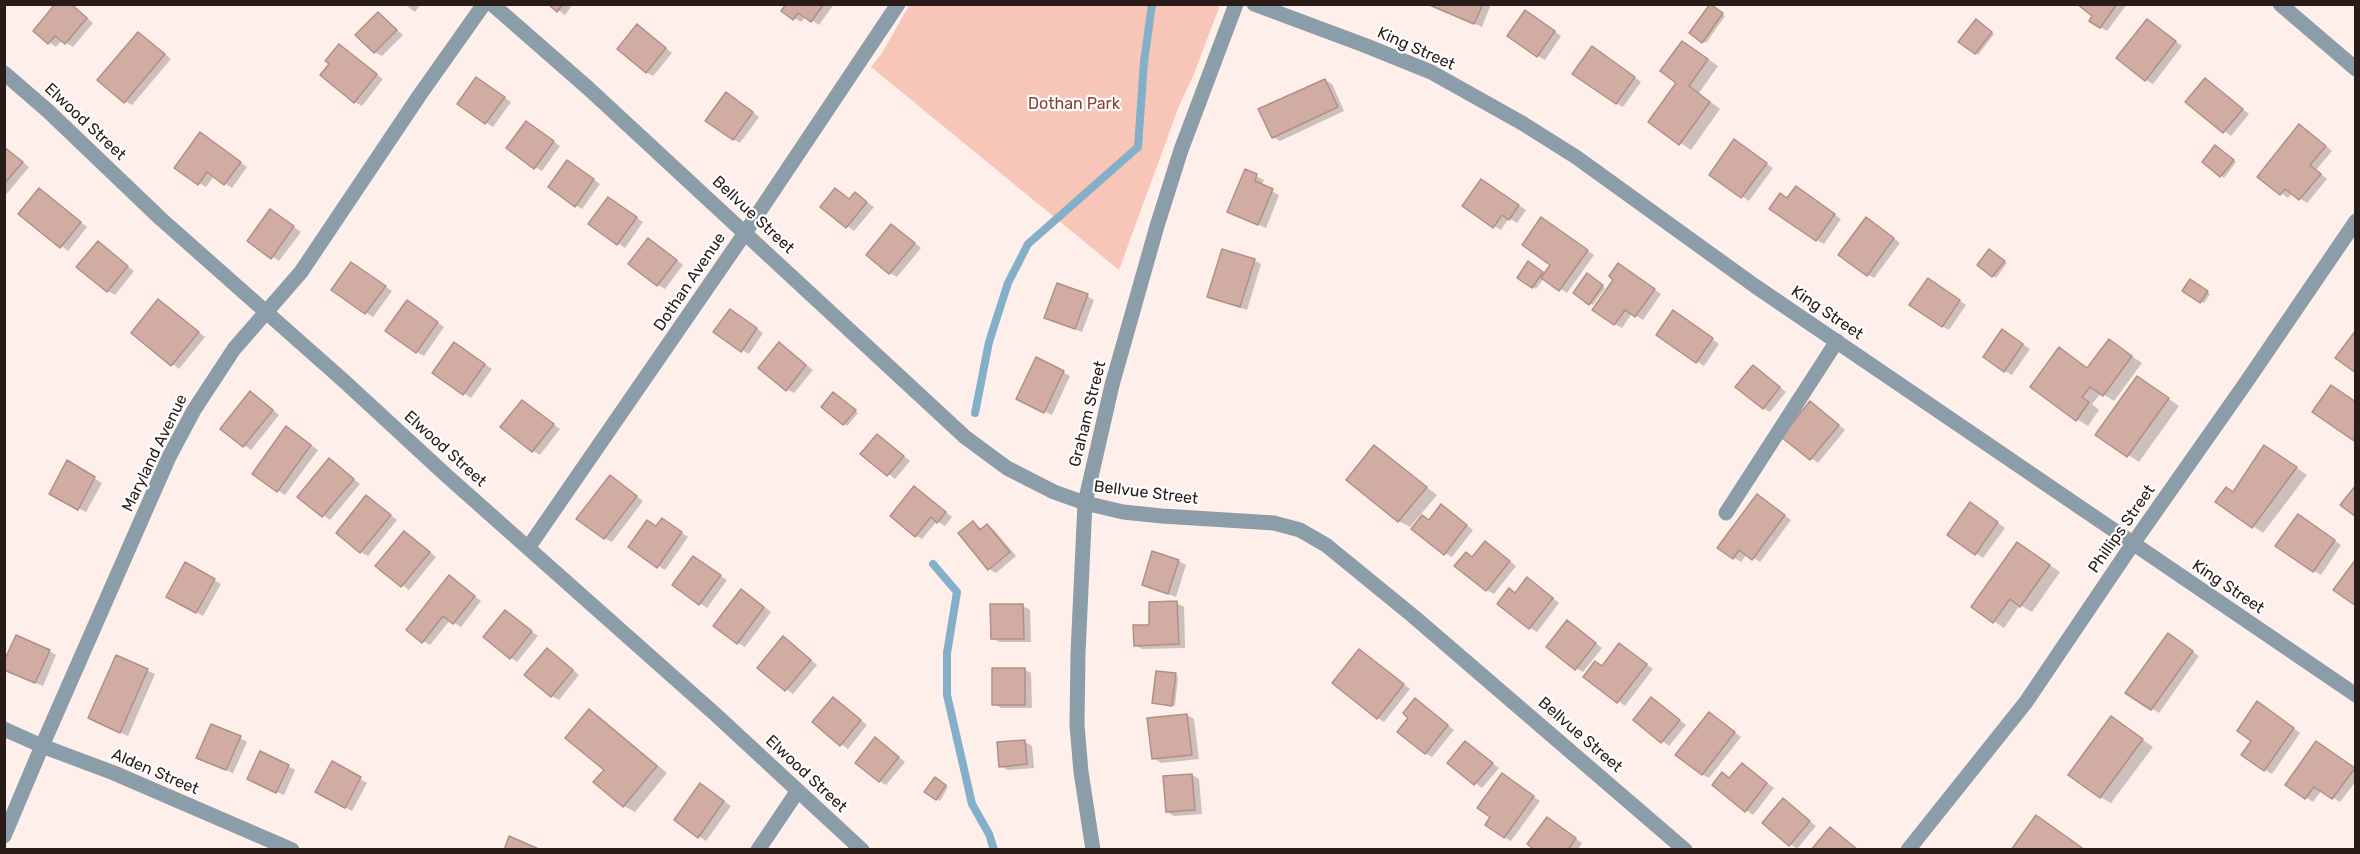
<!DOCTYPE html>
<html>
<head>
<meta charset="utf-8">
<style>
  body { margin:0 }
  #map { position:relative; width:2360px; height:854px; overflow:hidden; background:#ffefeb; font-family:Rubik,sans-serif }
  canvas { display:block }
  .frame { position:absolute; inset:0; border:6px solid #291c18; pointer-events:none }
</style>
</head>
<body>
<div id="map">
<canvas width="2360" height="854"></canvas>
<div class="frame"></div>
</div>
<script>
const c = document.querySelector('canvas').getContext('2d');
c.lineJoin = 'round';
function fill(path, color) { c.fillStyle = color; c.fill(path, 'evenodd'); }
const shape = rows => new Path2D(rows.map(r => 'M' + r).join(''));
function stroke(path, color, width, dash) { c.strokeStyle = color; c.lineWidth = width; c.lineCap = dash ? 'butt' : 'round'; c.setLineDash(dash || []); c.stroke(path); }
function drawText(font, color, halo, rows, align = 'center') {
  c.font = font + ' Rubik,sans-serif'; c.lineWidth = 4.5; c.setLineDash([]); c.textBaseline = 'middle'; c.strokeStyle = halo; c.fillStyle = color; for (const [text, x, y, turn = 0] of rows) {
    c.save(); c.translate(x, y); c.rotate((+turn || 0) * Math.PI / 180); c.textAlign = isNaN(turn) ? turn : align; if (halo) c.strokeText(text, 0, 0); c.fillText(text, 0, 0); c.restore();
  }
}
const green = shape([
  [910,4,1220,5,1194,74,1179,106,1119,270,871,67,882,53]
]);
const shadow = shape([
  [72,4,93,23,73,47,62,40,56,47,49,42],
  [404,4,421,4,415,12],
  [550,4,573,4,565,15],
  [788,4,834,4,819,25,806,16,801,22,794,18],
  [1430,4,1491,4,1482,27],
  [2079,4,2127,4,2107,31,2100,27,2094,15],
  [1714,7,1725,16,1706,43,1691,33],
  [378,14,403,35,382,56,375,52],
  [1533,16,1561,36,1545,60,1538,56],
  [1980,23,1994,34,1978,55,1975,53],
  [2154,25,2182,46,2153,84,2146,80],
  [644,30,672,53,653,76,646,72],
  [139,33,171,59,132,105,125,101],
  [340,46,383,79,362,106,355,102,331,64],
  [1694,49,1718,66,1699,93,1720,109,1691,150,1650,122,1678,82],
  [1599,52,1641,82,1623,107,1616,103],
  [1325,80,1332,84,1344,111,1280,141,1273,137],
  [2205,80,2249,114,2231,136,2187,102],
  [483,83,511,102,493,127,459,104],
  [734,98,759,117,740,143,733,139],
  [533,127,560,146,542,171,535,167],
  [2307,130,2332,151,2316,170,2327,179,2307,203,2292,193,2288,198,2259,176],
  [207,138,247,167,232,188,214,176,206,187,199,183],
  [1741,146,1773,168,1749,201,1711,175],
  [4,147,29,167,4,197],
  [2219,148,2236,162,2224,178,2204,162],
  [575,166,600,184,582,209,575,205],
  [1246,171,1264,180,1261,186,1279,195,1266,228,1236,215],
  [1489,185,1526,210,1517,223,1509,218,1501,230,1494,226],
  [40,190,87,227,68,251,20,213],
  [836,190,851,200,856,194,874,207,854,231,822,207],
  [1803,192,1841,219,1824,244,1817,240,1788,199],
  [615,203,643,222,625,248,590,224],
  [277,215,301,232,279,261,249,240],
  [1549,223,1594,255,1567,293,1544,278,1536,289,1519,277,1528,263,1545,274,1553,264],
  [1873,223,1900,243,1874,278,1867,274],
  [899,230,921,248,897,277,890,273],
  [649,239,683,265,665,289,658,285],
  [98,243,134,271,115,295,108,291],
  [1993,252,2007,263,1996,278,1979,265],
  [1254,260,1261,264,1247,310,1209,296],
  [359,268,392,291,373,317,333,290],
  [1625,269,1661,294,1643,320,1632,313,1622,328,1615,324],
  [1587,275,1605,288,1593,305,1575,292],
  [2191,281,2210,294,2204,303,2184,290],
  [1935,284,1966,305,1949,330,1942,326],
  [1087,296,1094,300,1082,332,1045,317],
  [159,301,205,337,179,369,133,332],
  [415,306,444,327,424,356,417,352],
  [737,315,763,333,749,354,742,350],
  [1681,316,1719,344,1704,366,1658,335],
  [2010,335,2030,349,2012,375,2005,371],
  [2109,341,2142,363,2114,401,2101,393,2092,404,2099,410,2088,426,2077,419,2070,355,2088,369],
  [462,348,492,369,471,398,434,373],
  [786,348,813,370,794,393,787,389],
  [1754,367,1786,392,1770,412,1763,408],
  [1063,372,1070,376,1052,415,1025,402],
  [2148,384,2179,406,2139,462,2097,434],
  [836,395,858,413,847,426,823,407],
  [257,397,279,415,251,450,222,429],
  [522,402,560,429,540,455,533,451],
  [2356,403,2356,440,2314,412],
  [1817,407,1845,430,1818,463,1783,437],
  [293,432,318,450,285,495,254,474],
  [884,440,910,461,895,479,863,454],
  [1375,447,1437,495,1410,527,1399,521,1348,480],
  [2275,453,2307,475,2263,533,2253,526,2234,493],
  [68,462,102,483,86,512,51,494],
  [336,465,360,484,330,520,299,497],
  [617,481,643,501,612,542,604,538],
  [915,488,952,517,945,526,937,521,922,539,915,535],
  [367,497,397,520,368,556,361,552],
  [1765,500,1791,520,1760,562,1747,554,1741,562,1720,548],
  [1978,508,2005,528,1983,558,1949,534],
  [1448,510,1473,530,1452,557,1445,553,1430,521],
  [2305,520,2341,545,2321,575,2314,571],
  [973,522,982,529,987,525,994,530,1016,556,996,573,989,569],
  [669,524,688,537,665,570,630,547],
  [411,537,436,557,409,590,378,566],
  [2018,544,2060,572,2032,612,2020,605,2004,628,1994,621],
  [1492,547,1516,566,1494,594,1487,590,1473,558],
  [1179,561,1186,565,1176,597,1144,585],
  [700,562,727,580,707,608,674,585],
  [185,564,221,584,203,616,168,596],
  [456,581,481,601,461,627,450,620,430,645,423,641],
  [1534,583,1559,603,1537,632,1530,628,1515,594],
  [748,595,771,612,745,647,738,643],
  [1177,603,1184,607,1185,648,1142,649,1135,645,1151,626],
  [1023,606,1030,610,1031,642,999,642,992,638],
  [506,612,538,636,517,662,510,657],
  [1574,626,1602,648,1583,672,1575,668],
  [2175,639,2199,656,2159,713,2127,692],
  [790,642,817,665,793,694,759,668],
  [1627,649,1653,669,1625,706,1585,676,1603,667],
  [49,651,56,655,43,686,10,672],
  [554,654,579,675,559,700,552,696],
  [1367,655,1410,689,1384,722,1377,717],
  [116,657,155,674,128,736,97,722],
  [1024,669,1031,673,1032,708,1001,708,994,704],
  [1175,675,1178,677,1175,706,1153,703],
  [833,699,867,725,848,749,841,744],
  [1652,699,1686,725,1669,746,1635,720],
  [1422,704,1454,730,1432,757,1425,753],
  [2265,707,2300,733,2272,774,2265,770,2253,741],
  [590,711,600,717,667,773,635,812,624,806,606,770],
  [1187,715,1194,719,1199,759,1161,763,1154,758],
  [1716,718,1741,737,1709,778,1702,774],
  [2112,718,2153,747,2111,803,2100,797],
  [240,738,247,742,233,773,205,761],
  [876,739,905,762,886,785,879,781],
  [1025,742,1032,746,1034,768,1008,770,1000,766],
  [1472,747,1499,768,1482,788,1449,763],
  [2324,747,2356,770,2356,781,2340,802,2322,790,2313,802,2288,785],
  [332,763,367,783,352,811,317,792],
  [1742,764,1774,788,1753,815,1746,810,1723,774,1731,779],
  [288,766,295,770,284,795,256,783],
  [1192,775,1199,779,1202,814,1174,816,1167,812],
  [935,779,948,787,940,801,926,792],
  [1509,779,1540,801,1511,841,1504,837],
  [707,789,731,806,706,841,676,820],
  [1783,800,1816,826,1797,849,1764,823],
  [1554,823,1582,843,1578,850,1538,850]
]);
const stream = shape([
  [975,413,989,342,1008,283,1028,244,1138,147,1144,62,1152,4],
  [933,564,957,592,947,653,947,695,972,804,989,834,994,850]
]);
const building = shape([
  [55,4,71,4,87,18,65,44,55,36,48,44,33,31,55,4],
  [548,4,563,4,557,12,548,4],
  [786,4,824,4,811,22,798,13,793,20,781,11,786,4],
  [1427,4,1483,4,1474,24,1427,4],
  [1710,4,1723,13,1702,43,1689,33,1710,4],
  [2077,4,2117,4,2100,28,2089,21,2092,16,2077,4],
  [1525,10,1555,31,1537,57,1507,36,1525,10],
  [378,12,397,30,374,53,355,35,378,12],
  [1976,19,1992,32,1975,54,1958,42,1976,19],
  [2147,19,2176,41,2145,81,2116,58,2147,19],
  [637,24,666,48,646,73,617,49,637,24],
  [138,32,165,54,124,103,97,80,138,32],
  [1682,41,1708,59,1689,86,1710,102,1679,145,1648,122,1676,83,1660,71,1682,41],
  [339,44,377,74,354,103,320,75,329,64,325,61,339,44],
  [1592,46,1635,77,1616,104,1572,74,1592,46],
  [476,77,505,97,485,124,457,104,476,77],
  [2205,78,2243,109,2223,133,2185,102,2205,78],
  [1325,79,1338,107,1272,138,1258,109,1325,79],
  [726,92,753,112,733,140,705,121,726,92],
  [526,121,554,141,534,169,506,148,526,121],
  [2299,124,2326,146,2310,165,2321,174,2299,200,2285,189,2280,195,2257,177,2299,124],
  [200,132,241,162,224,185,207,172,198,185,174,168,200,132],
  [1734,139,1767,163,1741,198,1709,175,1734,139],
  [2215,145,2234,160,2220,177,2202,162,2215,145],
  [4,147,23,162,4,184,4,147],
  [567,160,594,179,575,207,548,187,567,160],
  [1245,169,1257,174,1255,181,1273,189,1258,225,1227,212,1245,169],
  [1481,179,1519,205,1509,220,1502,215,1493,228,1462,206,1481,179],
  [1796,186,1835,214,1816,241,1769,209,1780,193,1787,198,1796,186],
  [39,188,81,222,60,248,18,214,39,188],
  [835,188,849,199,855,192,867,202,846,228,820,207,835,188],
  [608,197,637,217,617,245,588,224,608,197],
  [270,209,294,226,271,259,247,241,270,209],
  [1541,217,1588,250,1559,291,1541,278,1550,265,1522,245,1541,217],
  [1866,217,1894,238,1867,276,1838,255,1866,217],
  [891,224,915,243,889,274,866,255,891,224],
  [648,238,677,260,657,286,628,264,648,238],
  [98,241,128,266,107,292,76,267,98,241],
  [1222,249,1255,259,1240,307,1207,297,1222,249],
  [1989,249,2005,261,1992,277,1977,265,1989,249],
  [1528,261,1543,272,1532,288,1517,278,1528,261],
  [351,262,386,286,365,314,331,290,351,262],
  [1618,263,1655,289,1635,317,1625,310,1614,325,1592,310,1613,280,1609,276,1618,263],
  [1587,273,1603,285,1589,305,1573,293,1587,273],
  [1928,278,1960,300,1942,327,1909,305,1928,278],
  [2190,279,2208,291,2200,303,2182,291,2190,279],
  [1057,283,1088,294,1075,329,1044,318,1057,283],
  [158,299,199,332,171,366,131,333,158,299],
  [407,300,438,322,416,353,385,331,407,300],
  [730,309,757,328,741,352,713,332,730,309],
  [1673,310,1713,338,1696,363,1656,335,1673,310],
  [2002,329,2023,344,2004,372,1983,357,2002,329],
  [2356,330,2356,373,2335,358,2356,330],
  [2109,339,2132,356,2103,396,2090,387,2082,397,2089,402,2076,421,2030,387,2059,347,2087,368,2109,339],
  [454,342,485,364,463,395,432,373,454,342],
  [779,342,806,365,786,391,758,368,779,342],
  [1036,357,1064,371,1044,413,1016,399,1036,357],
  [1753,365,1780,387,1763,409,1735,387,1753,365],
  [2137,376,2169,398,2127,457,2095,435,2137,376],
  [2331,385,2356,402,2354,441,2312,412,2331,385],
  [250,391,273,410,243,447,220,429,250,391],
  [833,392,856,410,843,425,821,407,833,392],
  [522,400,554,424,532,452,500,427,522,400],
  [1810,401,1839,425,1810,460,1781,437,1810,401],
  [286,426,311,445,277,492,252,474,286,426],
  [877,434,904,456,887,476,860,454,877,434],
  [1374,445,1427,487,1398,522,1346,480,1374,445],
  [2264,445,2297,467,2252,528,2215,502,2226,487,2233,492,2264,445],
  [329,458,354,479,322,517,297,497,329,458],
  [67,460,95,477,78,510,49,494,67,460],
  [610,475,637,496,604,539,576,519,610,475],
  [2356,485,2356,517,2340,505,2356,485],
  [914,486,946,512,937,523,931,517,915,537,890,516,914,486],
  [1757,494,1785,515,1752,560,1739,550,1733,559,1717,548,1757,494],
  [366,495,391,515,360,553,336,533,366,495],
  [1970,502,1998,522,1975,555,1947,535,1970,502],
  [1441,504,1467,525,1444,555,1411,529,1422,515,1429,520,1441,504],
  [2298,514,2335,540,2313,572,2275,546,2298,514],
  [662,518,682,532,657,568,628,547,647,520,656,526,662,518],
  [973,521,980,530,987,524,1010,552,988,570,958,533,973,521],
  [404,531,430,552,401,587,375,566,404,531],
  [1485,541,1510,561,1486,591,1454,566,1466,552,1472,557,1485,541],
  [2017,542,2050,565,2020,607,2010,599,1993,623,1971,607,2017,542],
  [1152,551,1179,560,1168,594,1142,585,1152,551],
  [693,556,721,575,699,605,672,585,693,556],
  [2356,559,2356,606,2333,590,2356,559],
  [185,562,215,579,196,613,166,597,185,562],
  [449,575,475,596,453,624,443,616,422,643,406,630,449,575],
  [1527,577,1553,598,1529,629,1497,604,1509,588,1515,593,1527,577],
  [741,589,764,607,737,644,713,626,741,589],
  [1177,601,1179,644,1134,646,1133,625,1149,625,1149,602,1177,601],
  [990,604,1023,604,1024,639,991,639,990,604],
  [505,610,532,631,510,659,483,637,505,610],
  [1567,620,1596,643,1575,670,1546,647,1567,620],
  [2168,633,2193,651,2151,710,2125,693,2168,633],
  [16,635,50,650,35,683,4,670,4,661,16,635],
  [783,636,811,660,785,691,757,668,783,636],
  [1619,643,1647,664,1617,703,1583,677,1595,661,1602,666,1619,643],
  [547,648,573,670,551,697,524,675,547,648],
  [1359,649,1404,684,1377,719,1332,683,1359,649],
  [116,655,148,669,120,733,88,718,116,655],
  [992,668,1025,668,1025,705,992,705,992,668],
  [1156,671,1176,673,1172,706,1152,703,1156,671],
  [833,697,861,720,840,746,812,722,833,697],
  [1651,697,1680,720,1661,743,1633,720,1651,697],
  [1415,698,1448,725,1425,754,1397,732,1408,718,1403,713,1415,698],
  [2257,701,2294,728,2264,771,2241,755,2251,741,2237,731,2257,701],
  [589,709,657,766,623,807,593,782,604,770,565,738,589,709],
  [1709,712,1735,732,1702,775,1675,755,1709,712],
  [1187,714,1192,755,1152,759,1147,718,1187,714],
  [2111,716,2143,739,2100,798,2068,775,2111,716],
  [211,724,241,736,226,770,196,758,211,724],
  [875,737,899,757,879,782,855,763,875,737],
  [1025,740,1027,764,999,767,997,742,1025,740],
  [1465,741,1493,763,1474,785,1447,763,1465,741],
  [2316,741,2355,768,2332,799,2314,787,2305,799,2285,785,2316,741],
  [260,751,289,765,276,793,247,779,260,751],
  [332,761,361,777,345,808,315,792,332,761],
  [1742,763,1767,783,1745,812,1712,785,1722,772,1729,778,1742,763],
  [1502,773,1534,796,1504,838,1485,825,1490,817,1477,808,1502,773],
  [1192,774,1195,810,1166,812,1163,776,1192,774],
  [935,777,946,785,936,800,924,792,935,777],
  [700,783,724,801,698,838,674,820,700,783],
  [1783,798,1810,821,1789,846,1762,823,1783,798],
  [2036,815,2085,850,2011,850,2036,815],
  [1547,817,1576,838,1568,850,1535,850,1527,844,1547,817],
  [1830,827,1858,850,1811,850,1830,827],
  [509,836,541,850,504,850,509,836]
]);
const minor = shape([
  [492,4,588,88,965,437,1007,468,1054,492,1085,503,1123,512,1162,516,1274,523,1300,530,1326,545,1413,616,1685,850],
  [1254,4,1364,45,1431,72,1522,123,1576,157,1755,286,2356,695],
  [2280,4,2356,69],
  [4,73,48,111,161,219,344,381,447,476,715,714,862,850],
  [1726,513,1837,341],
  [528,548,745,233,898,4],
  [4,729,42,746,114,773,292,850],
  [4,836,42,746,169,457,194,410,234,349,301,272,419,96,484,4],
  [758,850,797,792],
  [1093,850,1081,772,1077,725,1078,653,1085,503,1112,385,1157,226,1181,150,1236,4],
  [1908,850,2026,702,2132,545,2245,384,2356,221]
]);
const streetNames = [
  ["King Street",1416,49,24],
  ["Elwood Street",85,122,43],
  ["Bellvue Street",753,215,43],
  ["Dothan Avenue",690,282,-56],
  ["King Street",1827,313,34],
  ["Graham Street",1088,414,-76],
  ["Elwood Street",445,449,42],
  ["Maryland Avenue",155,453,-64],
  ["Bellvue Street",1146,493,7],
  ["Phillips Street",2122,529,-55],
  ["King Street",2228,587,34],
  ["Bellvue Street",1580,735,41],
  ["Alden Street",155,772,23],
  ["Elwood Street",806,774,43]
];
const parkNames = [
  ["Dothan Park",1074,104]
];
fill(green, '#f7c6b8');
fill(shadow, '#0003');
stroke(stream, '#83afc8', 8);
fill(building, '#d0aca2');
stroke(building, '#b28f85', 1.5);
stroke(minor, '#8a9da8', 15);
drawText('16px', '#291c18', '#fff', streetNames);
drawText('16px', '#824433', '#fff', parkNames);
</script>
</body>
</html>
